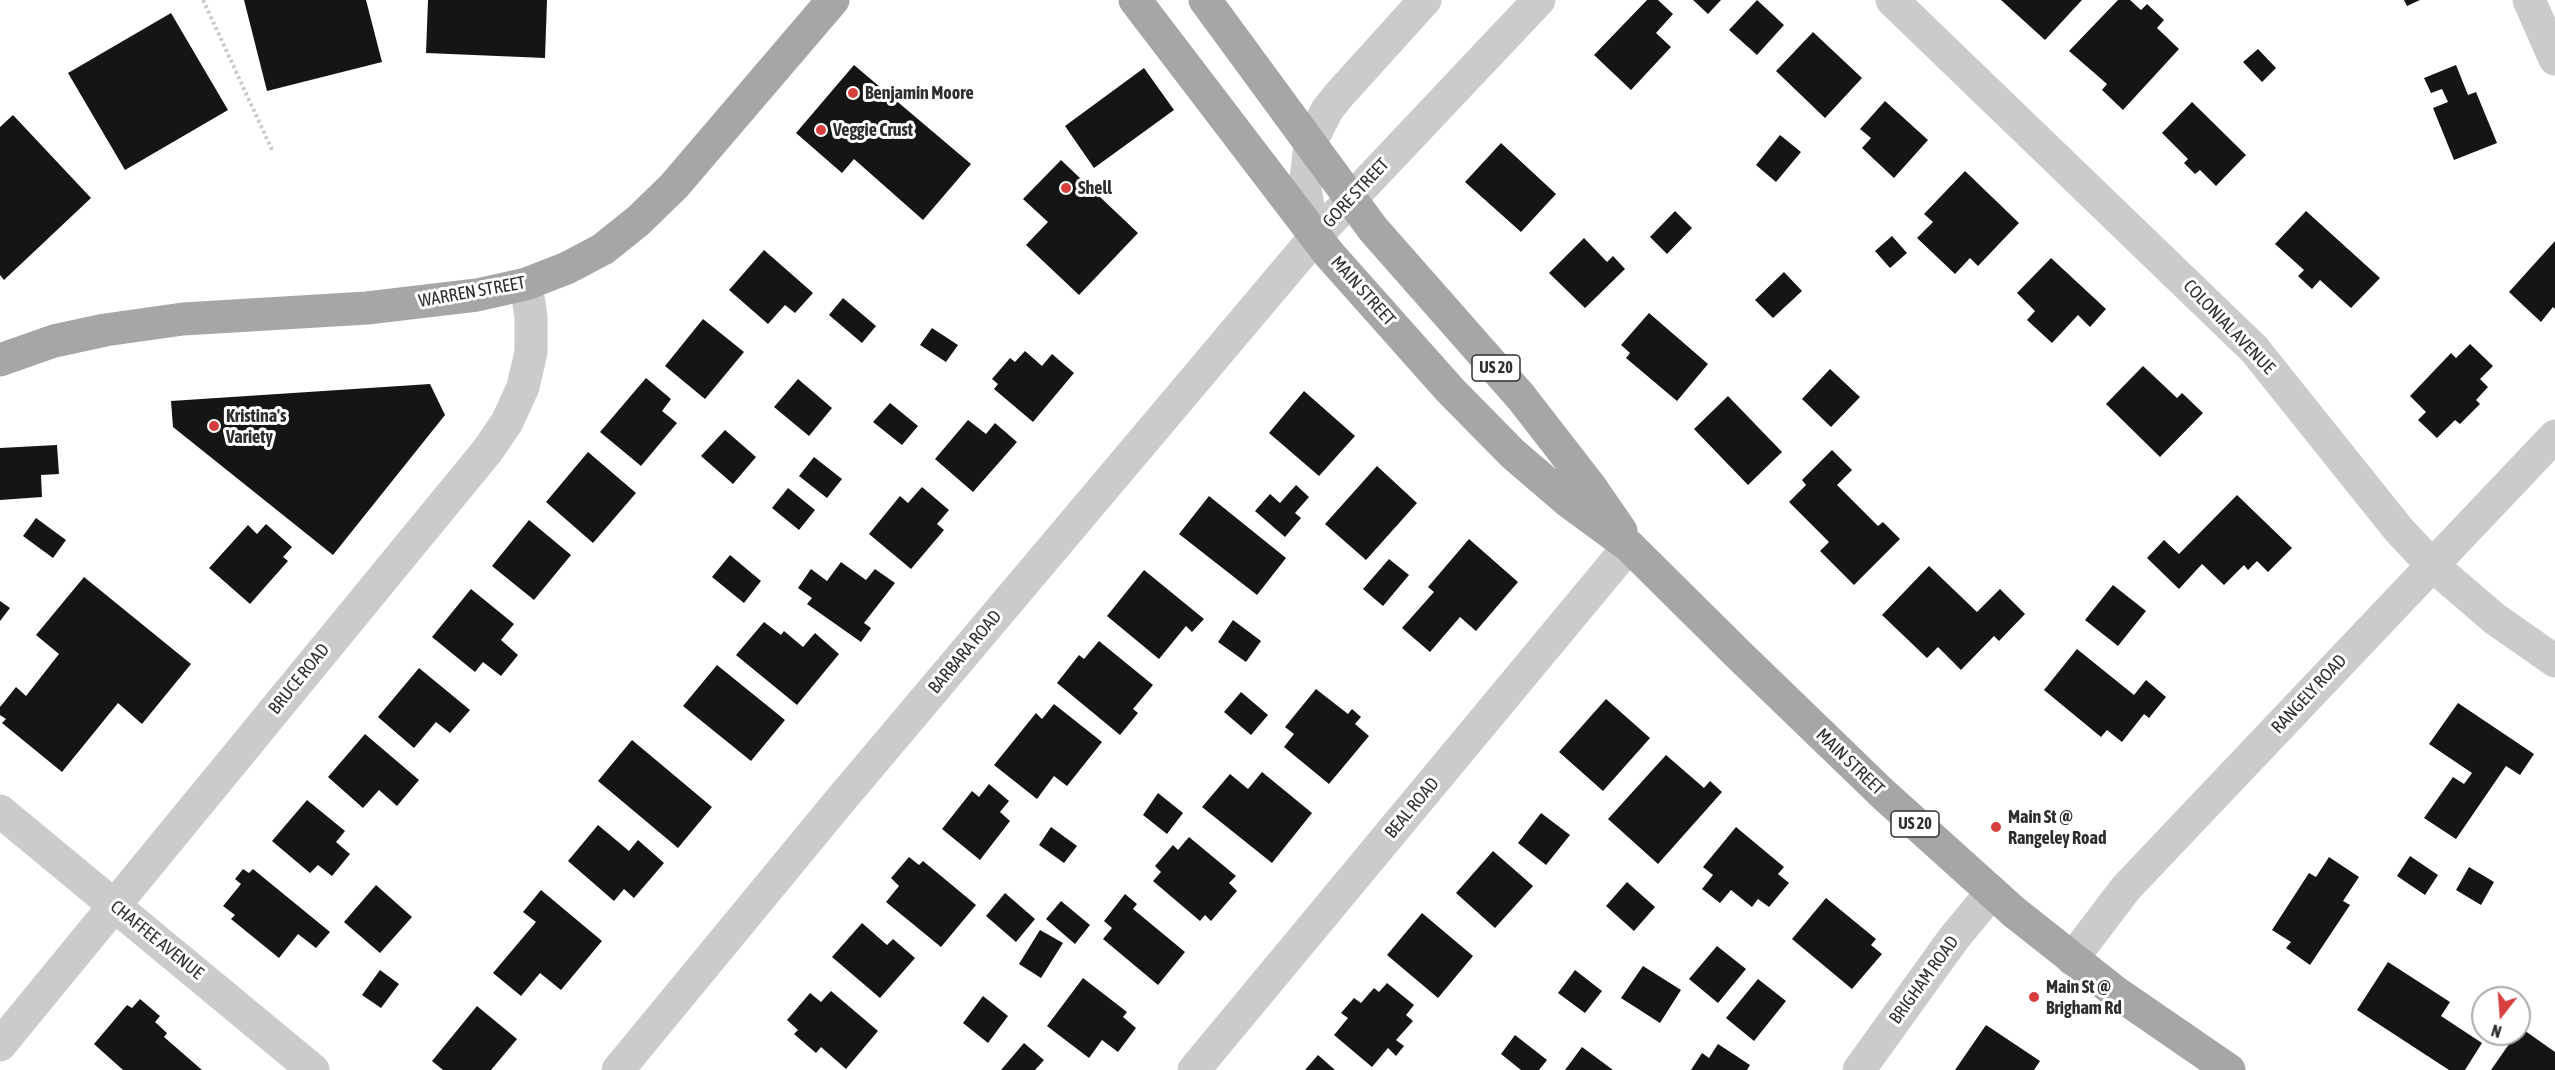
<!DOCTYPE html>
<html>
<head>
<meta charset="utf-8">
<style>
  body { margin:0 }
  #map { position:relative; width:2555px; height:1070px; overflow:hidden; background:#fff; font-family:"Asap Condensed",sans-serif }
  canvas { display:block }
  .north { position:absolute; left:2471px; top:986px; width:60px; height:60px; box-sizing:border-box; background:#fff; border:2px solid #ababab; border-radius:50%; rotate:197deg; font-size:16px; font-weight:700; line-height:24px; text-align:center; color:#2e2e2e }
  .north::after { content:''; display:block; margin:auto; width:21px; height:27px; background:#d73f3f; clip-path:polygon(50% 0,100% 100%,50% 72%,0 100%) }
</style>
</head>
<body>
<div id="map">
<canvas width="2555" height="1070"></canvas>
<div class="north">N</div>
</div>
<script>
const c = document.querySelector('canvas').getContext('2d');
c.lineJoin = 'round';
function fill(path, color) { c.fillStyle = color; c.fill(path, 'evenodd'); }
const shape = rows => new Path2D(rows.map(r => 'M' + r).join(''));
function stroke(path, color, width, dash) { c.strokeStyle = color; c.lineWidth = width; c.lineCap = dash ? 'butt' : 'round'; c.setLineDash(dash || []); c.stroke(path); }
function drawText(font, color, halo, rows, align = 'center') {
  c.font = font + ' "Asap Condensed",sans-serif'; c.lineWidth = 6; c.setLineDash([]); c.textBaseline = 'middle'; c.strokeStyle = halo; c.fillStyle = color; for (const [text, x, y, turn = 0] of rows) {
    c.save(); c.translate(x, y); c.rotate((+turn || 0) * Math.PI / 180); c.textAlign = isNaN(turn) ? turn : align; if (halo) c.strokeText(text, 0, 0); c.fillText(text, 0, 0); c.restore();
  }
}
const building = shape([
  [244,0,366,0,382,62,267,91],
  [428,0,547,0,545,58,426,53],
  [1647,0,1658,0,1673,14,1656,33,1671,47,1631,90,1594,55],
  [1693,0,1721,0,1708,14],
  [1757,0,1784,25,1757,55,1729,30],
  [2001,0,2082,0,2045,40],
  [2118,0,2130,0,2141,10,2147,4,2164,20,2157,28,2179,49,2123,110,2102,90,2107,84,2069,51],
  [2404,0,2420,0,2407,6],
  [171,13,228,110,125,170,68,73],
  [1813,32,1862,78,1825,118,1776,71],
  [2258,49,2276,68,2262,82,2243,62],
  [854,65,971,164,923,220,854,159,842,173,796,133],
  [2456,65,2468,95,2476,92,2497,143,2454,160,2433,108,2448,102,2442,89,2431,93,2424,78],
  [1144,68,1174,110,1094,168,1065,126],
  [1885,101,1928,140,1894,178,1862,148,1871,138,1860,129],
  [2192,102,2246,155,2216,186,2200,170,2195,174,2184,163,2188,159,2162,133],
  [13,115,91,198,4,280,0,275,0,127],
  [1780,135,1801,152,1776,182,1756,165],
  [1501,143,1556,194,1521,232,1465,182],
  [1061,160,1138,233,1079,295,1026,245,1048,222,1023,199],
  [1965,171,2019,223,1978,266,1970,258,1955,274,1917,238,1933,222,1924,214],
  [1675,211,1692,228,1667,254,1650,237],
  [2306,211,2380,278,2351,308,2320,280,2312,289,2298,276,2304,270,2275,244],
  [1892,236,1907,253,1890,268,1875,251],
  [1584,238,1607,262,1613,256,1625,269,1585,308,1549,273],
  [2555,241,2555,309,2553,307,2541,322,2509,292],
  [764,250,813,293,795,313,785,305,768,324,729,290],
  [2051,258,2106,309,2090,327,2078,315,2052,343,2027,320,2035,311,2017,293],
  [1784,272,1802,291,1773,318,1755,300],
  [843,298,876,326,862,343,829,315],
  [1649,313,1708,364,1677,401,1626,358,1630,353,1621,345],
  [703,319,744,352,705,399,665,366],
  [932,328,958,345,946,362,920,345],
  [2470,344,2493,366,2480,379,2488,387,2476,400,2480,404,2460,424,2455,420,2437,438,2418,420,2426,412,2410,396,2451,353,2456,358],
  [1025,351,1042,366,1052,354,1074,373,1033,422,994,389,998,384,992,379,1010,358,1015,362],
  [2143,366,2177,398,2182,393,2203,413,2160,457,2106,404],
  [1830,369,1860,397,1831,427,1802,399],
  [646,378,671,399,662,411,677,423,641,466,600,432],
  [798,379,832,408,809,436,774,407],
  [430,384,445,415,333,555,173,427,171,401],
  [1304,391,1355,436,1319,476,1269,433],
  [1728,396,1782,452,1748,485,1694,429],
  [890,403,918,426,902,445,873,422],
  [968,420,986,434,995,423,1017,442,973,492,935,459],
  [725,430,756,457,733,484,701,456],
  [57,445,59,474,41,475,42,497,0,500,0,448],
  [1832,450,1852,470,1837,485,1878,526,1883,522,1900,539,1854,585,1820,551,1829,542,1789,502,1806,485,1802,480],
  [588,452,636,493,593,543,546,502],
  [814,457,842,479,827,498,799,476],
  [1377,466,1417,503,1366,560,1325,524],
  [1296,485,1309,497,1295,513,1301,518,1285,537,1255,511,1270,494,1280,503],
  [922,487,949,510,937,524,944,530,911,569,869,534,900,496,908,503],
  [788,488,815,510,799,530,772,508],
  [2237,495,2292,548,2268,572,2257,561,2248,570,2244,565,2224,585,2202,564,2179,589,2147,558,2164,540,2179,554],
  [1209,496,1286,558,1257,595,1179,534],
  [36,518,66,540,53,558,23,536],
  [529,520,571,555,534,600,492,566],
  [266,524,292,547,283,557,288,561,250,604,209,568,248,525,257,534],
  [1469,539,1518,582,1476,631,1460,617,1430,652,1402,628,1434,592,1428,587],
  [730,555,761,581,744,603,712,577],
  [1389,559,1409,575,1383,606,1363,589],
  [841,562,866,580,875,569,895,583,864,623,871,628,861,642,807,604,812,598,798,588,811,569,827,581],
  [1929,566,1977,612,2000,589,2025,614,1999,641,1994,636,1961,670,1938,647,1927,658,1882,615],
  [1144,570,1204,619,1192,632,1186,626,1159,659,1107,616],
  [84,577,191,664,142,724,118,703,62,772,2,723,6,719,0,715,0,707,16,687,26,696,59,654,36,635],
  [2113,585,2146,611,2118,646,2085,620],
  [471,589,514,624,501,640,518,655,501,676,483,662,475,672,432,637],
  [0,601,10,608,0,621],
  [1233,620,1261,641,1246,662,1218,642],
  [764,622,781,635,784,631,803,647,815,633,839,654,797,705,736,655],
  [1099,641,1153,685,1133,709,1138,713,1120,735,1057,683,1079,655,1084,659],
  [2077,649,2134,695,2146,680,2166,697,2149,718,2144,714,2122,742,2107,730,2101,737,2044,690],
  [717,665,785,720,751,761,683,706],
  [419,668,470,710,450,733,436,722,414,748,378,717],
  [1316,689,1348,714,1352,709,1361,717,1355,724,1369,736,1329,784,1284,747,1294,734,1285,727],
  [1241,692,1268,715,1251,735,1224,712],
  [1606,699,1650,738,1603,791,1559,752],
  [2458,703,2534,754,2520,775,2506,766,2456,839,2424,818,2453,777,2464,784,2472,773,2429,744],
  [1054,704,1102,742,1067,786,1054,776,1037,799,994,765,1036,713,1042,719],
  [365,734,419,780,397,806,379,790,363,808,328,777],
  [632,740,712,807,678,848,598,781],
  [1666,755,1704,788,1710,781,1722,792,1658,864,1608,819],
  [1262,772,1312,813,1272,863,1202,807,1230,774,1248,789],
  [989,784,1009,801,1000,812,1010,821,980,860,942,829,972,791,979,797],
  [1158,793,1183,813,1167,834,1143,815],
  [307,800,345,831,336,842,350,854,332,876,318,865,310,873,272,841],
  [1541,813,1570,835,1546,865,1518,843],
  [598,825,629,851,638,840,664,863,634,898,624,889,614,901,568,861],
  [1051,827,1077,846,1064,863,1039,845],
  [1736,827,1784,867,1778,874,1789,883,1769,907,1758,899,1752,907,1731,890,1720,903,1702,889,1713,875,1703,867],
  [1189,837,1236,876,1229,883,1237,891,1211,921,1205,915,1200,921,1153,881,1161,872,1155,866,1173,845,1178,850],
  [1493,851,1533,886,1495,928,1456,893],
  [2410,856,2438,875,2425,895,2397,876],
  [909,857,919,865,923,861,976,905,941,947,886,902,899,886,891,878],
  [2329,857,2359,877,2343,901,2350,905,2310,965,2286,948,2291,942,2272,930,2309,873,2316,877],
  [2469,867,2494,882,2481,905,2456,890],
  [243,869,249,873,253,869,330,932,316,948,298,934,279,958,231,919,235,915,223,906,241,884,235,879],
  [1627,882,1655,907,1634,931,1606,906],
  [376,885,412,917,380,953,344,922],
  [541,890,602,941,561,990,540,973,521,996,493,973,536,922,523,912],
  [1005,893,1035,919,1016,942,986,916],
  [1125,894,1137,904,1133,909,1185,952,1158,985,1103,939,1112,928,1104,921],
  [1826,898,1876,939,1871,945,1882,954,1852,989,1792,939],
  [1061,901,1090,925,1075,944,1046,919],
  [1422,913,1473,956,1438,998,1387,955],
  [862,923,887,945,893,939,915,958,880,998,832,957],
  [1040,930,1063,943,1041,978,1019,964],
  [1717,946,1746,969,1718,1003,1689,979],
  [2388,962,2450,1002,2441,1016,2482,1043,2465,1070,2449,1070,2357,1010],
  [1643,966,1681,990,1660,1023,1621,998],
  [380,970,399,984,381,1008,362,995],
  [1575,970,1602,991,1585,1013,1558,993],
  [1083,978,1127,1012,1123,1017,1136,1028,1118,1052,1102,1040,1089,1058,1047,1026],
  [1758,979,1786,1001,1754,1041,1726,1018],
  [1387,983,1414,1005,1406,1015,1413,1021,1396,1040,1404,1046,1396,1056,1388,1048,1372,1067,1334,1035,1348,1018,1341,1013,1354,998,1361,1003,1374,988,1379,992],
  [831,991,878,1031,846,1069,821,1047,816,1053,794,1034,798,1030,787,1020,810,993,821,1002],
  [983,996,1008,1016,988,1043,963,1023],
  [140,999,160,1016,155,1022,167,1033,164,1037,202,1070,123,1070,94,1044,127,1005,132,1008],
  [477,1006,517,1039,491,1070,443,1070,432,1061],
  [1986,1025,2040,1061,2034,1070,1955,1070],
  [2521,1028,2555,1052,2555,1070,2491,1070,2516,1034,2519,1034],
  [1515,1035,1547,1060,1539,1070,1521,1070,1501,1054],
  [1024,1043,1044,1060,1035,1070,1001,1070],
  [1718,1044,1750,1065,1747,1070,1691,1070,1702,1053,1709,1058],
  [1582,1047,1613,1070,1565,1070],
  [1318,1055,1335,1070,1305,1070]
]);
const path = shape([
  [203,0,273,152]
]);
const minor = shape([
  [1892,0,2254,349,2399,530,2432,565,2495,619,2555,661],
  [2529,0,2555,59],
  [1316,236,1310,217,1305,189,1310,144,1327,110,1339,95,1425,0],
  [0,811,313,1070],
  [2072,959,2126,888,2555,436],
  [0,1045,488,450,507,422,523,387,531,352,531,317,526,284],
  [618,1070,838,803,1316,236,1539,0],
  [1194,1070,1629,546],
  [1859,1070,1954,938,1992,892]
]);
const major = shape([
  [1135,0,1329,254,1450,390,1513,454,1569,502,1629,546,1738,654,1883,794,2014,912,2114,991,2229,1070],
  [1205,0,1373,229,1521,397,1590,486,1621,531],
  [0,360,54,341,105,330,183,319,367,308,477,295,526,284,567,268,603,249,638,221,674,186,833,0]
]);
const markers = [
  [853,93,6,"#d73f3f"],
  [821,130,6,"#d73f3f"],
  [1066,188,6,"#d73f3f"],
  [214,426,6,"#d73f3f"],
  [1996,827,6,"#d73f3f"],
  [2034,997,6,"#d73f3f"]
];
const shields = [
  [1496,368,48],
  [1915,824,48]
];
const shieldNames = [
  ["US 20",1496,368],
  ["US 20",1915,824]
];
const poiNames = [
  ["Benjamin Moore",865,93],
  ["Veggie Crust",833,130],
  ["Shell",1078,188],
  ["Kristina's",226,416],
  ["Variety",226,437],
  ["Main St @",2008,817],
  ["Rangeley Road",2008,838],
  ["Main St @",2046,987],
  ["Brigham Rd",2046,1008]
];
const streetNames = [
  ["GORE STREET",1356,193,-47],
  ["MAIN STREET",1363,291,48],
  ["WARREN STREET",472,292,-10],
  ["COLONIAL AVENUE",2229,327,46],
  ["BARBARA ROAD",965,652,-50],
  ["BRUCE ROAD",299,679,-51],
  ["RANGELY ROAD",2309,694,-47],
  ["MAIN STREET",1850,762,44],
  ["BEAL ROAD",1412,808,-50],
  ["CHAFFEE AVENUE",157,940,39],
  ["BRIGHAM ROAD",1924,980,-54]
];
fill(building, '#151515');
stroke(path, '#cbcbcb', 4, [3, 3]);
stroke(minor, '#cbcbcb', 33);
stroke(major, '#a6a6a6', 33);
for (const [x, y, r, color] of markers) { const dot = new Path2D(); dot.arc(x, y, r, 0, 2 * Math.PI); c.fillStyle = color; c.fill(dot); stroke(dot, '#fff', 2); }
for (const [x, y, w] of shields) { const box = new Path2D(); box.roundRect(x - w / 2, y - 13, w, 26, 4.5); c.fillStyle = '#fff'; c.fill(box); stroke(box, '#2e2e2e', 1.5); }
drawText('bold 16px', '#2e2e2e', null, shieldNames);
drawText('bold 18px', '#2e2e2e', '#fff', poiNames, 'left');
drawText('18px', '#2e2e2e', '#fff', streetNames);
</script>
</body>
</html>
